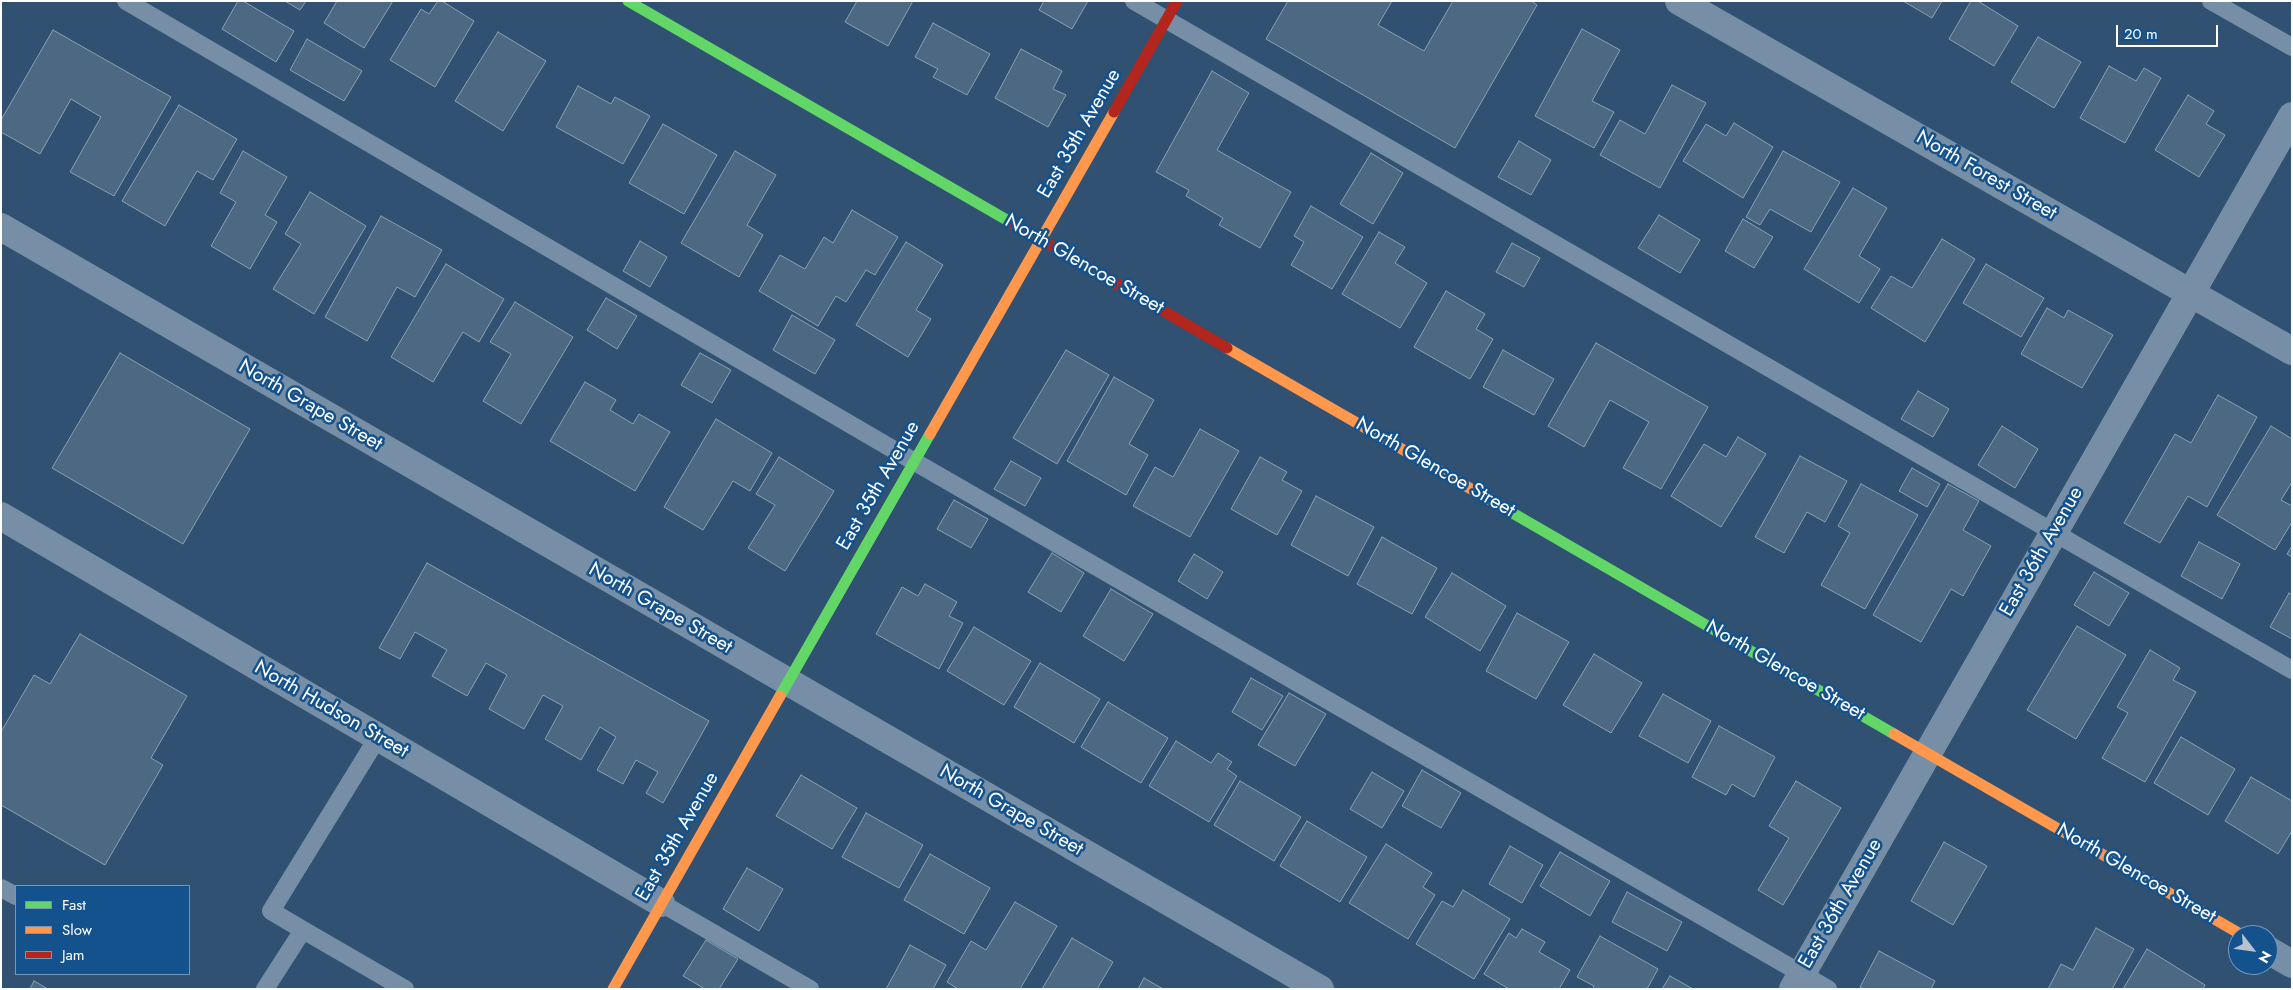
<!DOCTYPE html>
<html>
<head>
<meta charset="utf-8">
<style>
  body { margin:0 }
  #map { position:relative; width:2293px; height:990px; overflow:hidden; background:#305172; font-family:Jost,sans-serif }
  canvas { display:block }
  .frame { position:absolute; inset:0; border:2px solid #fff; pointer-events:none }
  .legend { position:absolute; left:15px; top:885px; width:175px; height:90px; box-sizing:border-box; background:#14528e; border:1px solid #7297bb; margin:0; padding:6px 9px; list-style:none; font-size:15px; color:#fff }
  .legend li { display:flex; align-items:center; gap:10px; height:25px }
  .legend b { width:25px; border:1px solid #7297bb }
  .north { position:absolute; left:2228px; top:925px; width:50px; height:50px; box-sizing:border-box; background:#14528e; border:1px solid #7297bb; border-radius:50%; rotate:120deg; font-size:14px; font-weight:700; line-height:20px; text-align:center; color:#fff }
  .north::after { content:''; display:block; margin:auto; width:18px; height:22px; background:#b7c2ce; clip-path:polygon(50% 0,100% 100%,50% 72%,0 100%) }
  .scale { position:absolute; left:2116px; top:25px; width:102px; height:22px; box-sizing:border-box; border:2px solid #fff; border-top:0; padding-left:6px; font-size:15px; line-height:18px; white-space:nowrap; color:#fff; -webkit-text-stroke:4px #14528e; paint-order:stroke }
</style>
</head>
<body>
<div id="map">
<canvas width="2293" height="990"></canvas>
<div class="frame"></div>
<ul class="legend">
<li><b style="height:6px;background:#63d668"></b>Fast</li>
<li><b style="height:6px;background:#ff974d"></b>Slow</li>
<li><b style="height:6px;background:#b3261e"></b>Jam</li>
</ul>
<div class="north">N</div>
<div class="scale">20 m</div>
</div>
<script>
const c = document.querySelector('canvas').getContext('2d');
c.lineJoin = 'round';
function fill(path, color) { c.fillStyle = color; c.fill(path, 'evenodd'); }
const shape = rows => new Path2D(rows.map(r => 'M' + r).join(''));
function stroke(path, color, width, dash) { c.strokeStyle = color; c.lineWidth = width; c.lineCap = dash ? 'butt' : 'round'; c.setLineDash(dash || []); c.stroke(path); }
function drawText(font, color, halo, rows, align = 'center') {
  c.font = font + ' Jost,sans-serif'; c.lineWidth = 5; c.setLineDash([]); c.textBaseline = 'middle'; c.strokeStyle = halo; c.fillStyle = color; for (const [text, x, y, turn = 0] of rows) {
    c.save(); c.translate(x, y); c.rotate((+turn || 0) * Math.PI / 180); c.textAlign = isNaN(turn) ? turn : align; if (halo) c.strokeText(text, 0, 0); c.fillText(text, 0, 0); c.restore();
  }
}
const building = shape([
  [238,1,243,1,294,31,276,62,222,29,238,1],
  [285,1,306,1,300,10,285,1],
  [337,1,393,1,364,48,324,23,337,1],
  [438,1,442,1,474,21,435,87,390,60,421,9,429,14,438,1],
  [857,1,913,1,888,46,845,22,857,1],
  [1044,1,1088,1,1072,29,1039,10,1044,1],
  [1288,1,1392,1,1378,25,1424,51,1453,1,1531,1,1537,5,1455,148,1266,39,1288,1],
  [1903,1,1942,1,1932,18,1903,1],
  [1971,1,1978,1,2018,26,1994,66,1949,39,1971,1],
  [933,23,990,54,967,95,933,77,938,69,915,57,933,23],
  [1582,29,1620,50,1592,101,1614,112,1594,148,1535,116,1582,29],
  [53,30,171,97,114,196,70,172,101,117,71,99,40,154,1,132,1,120,53,30],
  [498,32,546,61,503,131,455,101,498,32],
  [2038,37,2081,62,2054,108,2011,82,2038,37],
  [307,39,362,71,344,101,290,70,307,39],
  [1021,49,1062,71,1053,89,1066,95,1048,127,995,98,1021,49],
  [2109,66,2136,81,2144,68,2161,78,2125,143,2080,118,2109,66],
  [1212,71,1249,93,1217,150,1291,192,1260,248,1219,225,1223,218,1186,196,1189,190,1156,172,1212,71],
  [1672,85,1706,103,1660,188,1600,155,1620,120,1645,134,1672,85],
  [578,86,611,104,615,97,650,116,623,164,556,127,578,86],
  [2188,95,2214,111,2206,124,2225,135,2199,177,2155,150,2188,95],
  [179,105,237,139,213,180,197,171,165,226,122,201,179,105],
  [1734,123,1773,147,1743,198,1683,161,1706,124,1726,136,1734,123],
  [663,124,717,155,684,214,629,183,663,124],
  [1519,141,1551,160,1531,195,1498,177,1519,141],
  [243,151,287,177,265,215,277,222,250,269,211,246,236,202,220,193,243,151],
  [735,151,776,175,747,225,763,235,739,277,681,243,735,151],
  [1783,151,1840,182,1811,232,1770,209,1760,225,1746,217,1783,151],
  [1371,153,1403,173,1373,224,1340,204,1371,153],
  [1853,188,1887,208,1859,256,1880,269,1859,303,1804,269,1853,188],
  [310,192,366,226,314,314,273,289,301,244,285,234,310,192],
  [1311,206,1363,237,1332,289,1291,265,1304,242,1294,236,1311,206],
  [852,210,898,237,875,275,866,270,846,302,836,296,818,326,759,291,780,255,805,269,824,237,833,243,852,210],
  [1659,215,1700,240,1680,273,1638,248,1659,215],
  [381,216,442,250,415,297,397,287,367,341,325,317,381,216],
  [1743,219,1773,237,1754,268,1725,251,1743,219],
  [1379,232,1405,247,1395,263,1427,283,1400,328,1342,294,1379,232],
  [1942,239,1975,259,1925,342,1871,308,1891,276,1912,288,1942,239],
  [640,241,667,257,650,287,623,271,640,241],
  [906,242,943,265,916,310,931,319,908,357,856,325,906,242],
  [1512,243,1540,258,1524,287,1496,272,1512,243],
  [446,264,504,299,479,342,463,332,433,382,391,357,446,264],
  [1986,264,2044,298,2021,337,1963,303,1986,264],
  [1446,291,1485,314,1476,329,1493,339,1470,379,1414,347,1446,291],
  [606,298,637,316,617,349,587,330,606,298],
  [515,302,573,337,521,424,483,401,511,354,490,342,515,302],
  [2047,308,2064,318,2068,310,2113,335,2082,388,2021,354,2047,308],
  [792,315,835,340,815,374,773,350,792,315],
  [1596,343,1708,407,1661,489,1623,468,1649,422,1610,400,1584,447,1548,426,1596,343],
  [1066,350,1109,375,1057,464,1013,438,1066,350],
  [1503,350,1554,379,1534,415,1483,387,1503,350],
  [120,353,250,429,183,544,52,468,120,353],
  [700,353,731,370,712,403,681,385,700,353],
  [1114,377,1154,400,1129,444,1148,455,1126,495,1067,461,1114,377],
  [585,382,616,400,610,410,633,424,639,414,670,432,635,491,550,441,585,382],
  [1918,391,1949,409,1933,437,1901,419,1918,391],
  [2218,395,2257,417,2207,507,2188,496,2160,543,2124,523,2175,434,2191,443,2218,395],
  [716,419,772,453,750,491,733,481,703,530,664,507,716,419],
  [2002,426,2038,449,2015,488,1978,465,2002,426],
  [2271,426,2292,439,2292,482,2281,500,2292,506,2292,522,2275,550,2217,515,2271,426],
  [1200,429,1239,451,1190,537,1133,506,1155,467,1173,477,1200,429],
  [1738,437,1766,454,1721,527,1671,496,1704,444,1726,457,1738,437],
  [1800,456,1847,481,1825,522,1807,512,1784,553,1755,537,1800,456],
  [779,457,834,491,785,571,748,548,775,505,756,494,779,457],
  [1260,457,1287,472,1282,480,1302,491,1277,535,1231,509,1260,457],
  [1011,461,1041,478,1025,506,994,489,1011,461],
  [1912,468,1940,484,1927,507,1899,491,1912,468],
  [1861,484,1918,515,1865,609,1821,585,1850,533,1838,526,1861,484],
  [1948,484,1979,501,1963,530,1991,546,1963,596,1951,589,1921,642,1873,615,1948,484],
  [1316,496,1374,527,1348,576,1291,545,1316,496],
  [954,500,988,519,971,548,937,529,954,500],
  [1382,537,1437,568,1412,614,1357,584,1382,537],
  [2199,542,2240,564,2222,599,2181,576,2199,542],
  [2292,546,2292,557,2287,554,2292,546],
  [1052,553,1084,573,1061,612,1028,592,1052,553],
  [1194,554,1223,572,1207,599,1178,581,1194,554],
  [427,563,709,721,663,803,646,793,658,772,636,760,623,784,597,770,616,737,600,727,581,760,545,739,563,706,543,695,524,729,489,709,507,675,486,663,467,696,432,676,447,650,415,632,400,659,379,648,427,563],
  [2094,572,2129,593,2109,626,2074,605,2094,572],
  [1452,573,1506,606,1480,651,1425,617,1452,573],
  [925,584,957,602,949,616,963,623,939,669,876,634,902,587,918,596,925,584],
  [1111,589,1153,614,1124,661,1083,636,1111,589],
  [2289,593,2292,595,2292,639,2270,627,2289,593],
  [1517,613,1569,642,1536,699,1486,671,1517,613],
  [2077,626,2126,655,2076,739,2027,710,2077,626],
  [974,627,1031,661,1004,705,947,671,974,627],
  [80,634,187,696,151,758,163,765,105,865,1,805,1,732,34,675,50,684,80,634],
  [2150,650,2180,668,2173,680,2196,692,2145,782,2102,758,2128,713,2117,707,2150,650],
  [1594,654,1642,683,1611,733,1563,705,1594,654],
  [1040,663,1100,699,1074,743,1014,707,1040,663],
  [1251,678,1283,696,1262,730,1232,712,1251,678],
  [1289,693,1326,714,1295,766,1258,745,1289,693],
  [1663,694,1711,721,1688,763,1639,736,1663,694],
  [1108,702,1168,738,1141,783,1081,747,1108,702],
  [1719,726,1775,757,1754,797,1732,784,1726,795,1692,777,1719,726],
  [2181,737,2235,769,2208,815,2154,783,2181,737],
  [1176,741,1211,763,1218,753,1232,762,1227,769,1237,776,1209,822,1149,786,1176,741],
  [1422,770,1461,793,1441,828,1402,806,1422,770],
  [1372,772,1404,791,1382,828,1350,809,1372,772],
  [801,775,857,808,832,849,776,816,801,775],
  [2251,777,2292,801,2292,831,2278,854,2225,821,2251,777],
  [1240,781,1301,817,1274,861,1214,825,1240,781],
  [1796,781,1841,808,1783,905,1758,890,1789,838,1769,826,1796,781],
  [866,813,923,845,899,888,842,857,866,813],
  [1307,821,1367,857,1340,902,1280,866,1307,821],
  [1944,842,1987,866,1953,925,1911,901,1944,842],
  [1386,844,1432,873,1423,887,1435,895,1408,939,1349,903,1386,844],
  [1510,846,1543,865,1522,903,1489,884,1510,846],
  [1560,852,1610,881,1590,916,1540,886,1560,852],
  [930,854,990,888,964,934,904,900,930,854],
  [747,868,783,889,759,931,723,909,747,868],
  [1463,890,1510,919,1474,979,1416,944,1442,901,1453,907,1463,890],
  [1627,892,1682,922,1667,951,1612,922,1627,892],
  [1015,902,1057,926,1020,989,958,989,947,982,971,941,986,950,1015,902],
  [2096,928,2134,949,2112,989,2048,989,2061,964,2073,970,2096,928],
  [1522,929,1545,942,1539,952,1570,970,1559,989,1509,989,1484,974,1509,933,1516,938,1522,929],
  [1600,936,1658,969,1647,989,1593,989,1594,986,1577,977,1600,936],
  [1072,938,1113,962,1097,989,1042,989,1072,938],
  [706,940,738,959,719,989,705,989,683,976,706,940],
  [910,945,946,965,933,989,886,989,910,945],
  [2147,949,2205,985,2203,989,2123,989,2147,949],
  [1879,951,1935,981,1931,989,1864,989,1860,987,1879,951],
  [1670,976,1693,989,1662,989,1670,976],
  [1144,978,1163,989,1138,989,1144,978],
  [34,981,48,989,30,989,34,981]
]);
const lane = shape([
  [126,1,889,447,1828,989],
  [1134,1,2292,670],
  [2211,1,2292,47],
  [1,888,16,896],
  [661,903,810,989],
  [303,930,405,989],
  [265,989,303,930,271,911,378,737]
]);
const street = shape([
  [1679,1,2292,351],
  [1,227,1320,989],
  [1,516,661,903],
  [2268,950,2292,964],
  [1793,989,2292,116]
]);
const fast = shape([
  [628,1,1012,223],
  [1478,493,1894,734],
  [780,696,930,434]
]);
const slow = shape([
  [1227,348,1478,493],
  [930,434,1114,112],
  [1894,734,2242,935],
  [613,989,780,696]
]);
const jam = shape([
  [1114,112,1177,1],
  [1012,223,1227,348]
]);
const streetNames = [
  ["East 35th Avenue",1080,134,-60],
  ["North Forest Street",1986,176,30],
  ["North Glencoe Street",1084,265,30],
  ["North Grape Street",310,406,30],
  ["North Glencoe Street",1435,468,30],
  ["East 35th Avenue",879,486,-60],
  ["East 36th Avenue",2042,552,-60],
  ["North Grape Street",660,609,30],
  ["North Glencoe Street",1785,671,30],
  ["North Hudson Street",331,710,30],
  ["North Grape Street",1011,811,30],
  ["East 35th Avenue",678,837,-60],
  ["North Glencoe Street",2136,874,30],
  ["East 36th Avenue",1841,904,-60]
];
fill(building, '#4d6882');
stroke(building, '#8ca0b4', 1);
stroke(lane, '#778fa6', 18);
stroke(street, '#778fa6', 28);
stroke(fast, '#63d668', 11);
stroke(slow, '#ff974d', 11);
stroke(jam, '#b3261e', 11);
drawText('20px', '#fff', '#14528e', streetNames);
</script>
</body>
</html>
